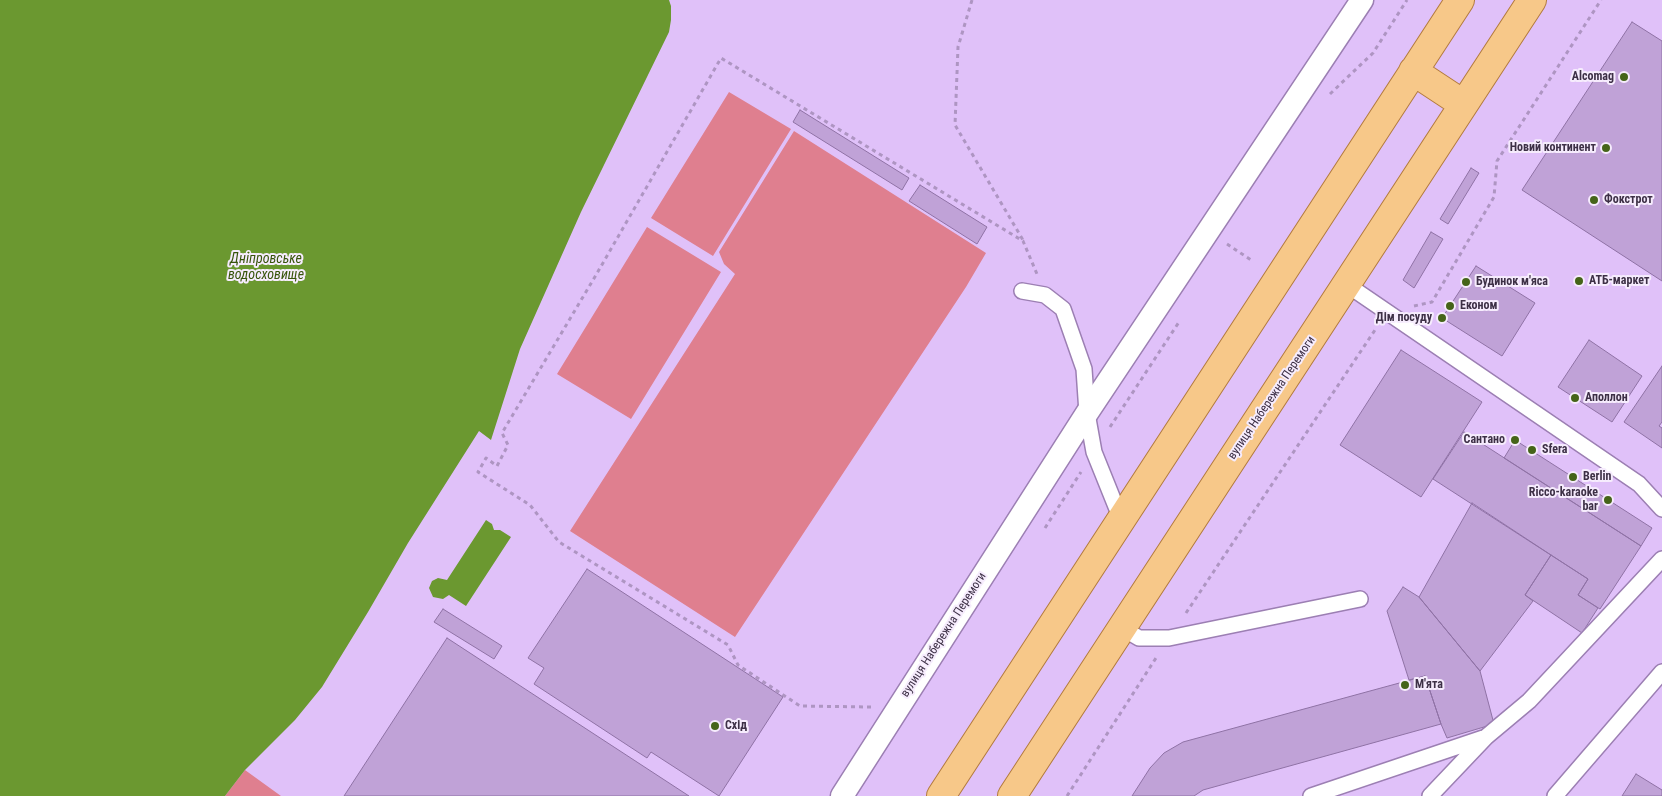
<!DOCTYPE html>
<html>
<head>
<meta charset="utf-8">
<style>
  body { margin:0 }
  canvas { display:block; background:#e0c1f9 }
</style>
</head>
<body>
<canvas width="1662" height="796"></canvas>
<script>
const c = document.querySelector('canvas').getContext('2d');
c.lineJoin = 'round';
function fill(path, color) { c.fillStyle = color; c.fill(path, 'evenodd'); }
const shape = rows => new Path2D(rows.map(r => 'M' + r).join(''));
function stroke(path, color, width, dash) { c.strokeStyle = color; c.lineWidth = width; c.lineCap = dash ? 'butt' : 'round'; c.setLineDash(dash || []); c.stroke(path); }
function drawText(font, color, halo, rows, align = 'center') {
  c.font = font + ' "Roboto Condensed",sans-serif'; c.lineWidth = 4; c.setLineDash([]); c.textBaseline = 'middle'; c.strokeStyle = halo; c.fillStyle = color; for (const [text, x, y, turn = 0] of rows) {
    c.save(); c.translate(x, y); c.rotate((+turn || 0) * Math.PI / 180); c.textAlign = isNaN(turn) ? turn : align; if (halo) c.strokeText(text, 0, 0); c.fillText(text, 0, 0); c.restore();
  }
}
const green = shape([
  [729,92,791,129,713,256,651,218],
  [794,131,986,253,966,287,735,637,570,531,735,274,724,264,719,252],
  [647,227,721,272,631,419,557,374],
  [245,770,281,796,225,796]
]);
const water = shape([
  [0,0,669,0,671,6,671,20,669,32,581,212,520,349,491,440,479,431,408,543,368,612,322,687,295,720,245,770,225,796,0,796],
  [486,520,492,524,494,530,500,530,511,537,466,606,449,595,443,599,433,597,429,588,432,581,438,578,447,580]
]);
const building = shape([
  [1632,22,1662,41,1662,281,1522,190,1632,22],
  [800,110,909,178,902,190,793,122,800,110],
  [1471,168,1479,173,1448,224,1440,219,1471,168],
  [920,185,987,227,977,244,909,201,920,185],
  [1431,232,1443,239,1414,288,1403,280,1431,232],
  [1476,266,1535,303,1502,356,1442,318,1476,266],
  [1589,340,1642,376,1612,422,1558,387,1589,340],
  [1401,350,1482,402,1421,497,1340,445,1401,350],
  [1662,366,1662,422,1659,426,1662,428,1662,448,1624,422,1662,366],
  [1464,432,1641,546,1600,609,1578,595,1588,579,1433,479,1464,432],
  [1515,440,1652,528,1641,546,1504,458,1515,440],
  [1472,503,1551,555,1525,595,1533,601,1480,671,1419,597,1472,503],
  [1551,555,1588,579,1578,595,1598,608,1582,633,1525,595,1551,555],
  [587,569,783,697,719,796,651,752,647,758,534,684,544,668,528,658,587,569],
  [1403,587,1419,597,1480,671,1494,724,1447,738,1441,724,1425,676,1409,680,1387,611,1403,587],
  [443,609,502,646,494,659,434,622,443,609],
  [447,638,689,796,344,796,447,638],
  [1425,676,1441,724,1203,790,1194,796,1132,796,1150,768,1164,753,1183,742,1425,676],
  [1636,774,1662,790,1662,796,1622,796,1636,774]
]);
const path = shape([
  [972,0,958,47,955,125,1023,240],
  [1330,94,1373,53,1407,0],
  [1227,244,1251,260],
  [1414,306,1432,302,1494,197,1497,161,1601,0],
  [1110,427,1179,322],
  [1045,528,1081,472],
  [1186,613,1377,327],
  [871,707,800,706,738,665,728,645,559,542,530,505,478,472,486,458,497,466,508,445,502,433,596,275,721,58,1023,241,1037,274],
  [1067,796,1156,658]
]);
const service = shape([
  [1346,284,1639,484,1662,509],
  [1022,291,1045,295,1063,309,1084,369,1087,413,1094,452,1121,519],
  [1122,628,1139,638,1169,638,1360,599],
  [1311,796,1483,738],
  [1430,796,1486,737,1529,701,1662,559],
  [1555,796,1662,672]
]);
const pedestrian = shape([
  [842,796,1087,413,1362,0]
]);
const primary = shape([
  [1413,71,1463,104],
  [941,796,1460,0],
  [1012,796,1532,0]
]);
const markers = [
  [1624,77,5,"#456419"],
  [1606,148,5,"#456419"],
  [1594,200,5,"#456419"],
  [1579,281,5,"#456419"],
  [1466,282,5,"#456419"],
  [1450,306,5,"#456419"],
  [1442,318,5,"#456419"],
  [1575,398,5,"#456419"],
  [1515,440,5,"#456419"],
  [1532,450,5,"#456419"],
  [1573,477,5,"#456419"],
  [1608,500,5,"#456419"],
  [1405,685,5,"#456419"],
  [715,726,5,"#456419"]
];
const poiNames = [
  ["Alcomag",1614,77,"right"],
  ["Новий континент",1596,148,"right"],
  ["Фокстрот",1604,200],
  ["АТБ-маркет",1589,281],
  ["Будинок м'яса",1476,282],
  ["Економ",1460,306],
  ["Дім посуду",1432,318,"right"],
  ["Аполлон",1585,398],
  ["Сантано",1505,440,"right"],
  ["Sfera",1542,450],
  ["Berlin",1583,477],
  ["Ricco-karaoke",1598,493,"right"],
  ["bar",1598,507,"right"],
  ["М'ята",1415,685],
  ["Схід",725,726]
];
const streetNames = [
  ["вулиця Набережна Перемоги",1272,398,-56],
  ["вулиця Набережна Перемоги",944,635,-57]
];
const waterNames = [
  ["Дніпровське",266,259],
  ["водосховище",266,275]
];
fill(green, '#df7f8f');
fill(water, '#6b9830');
fill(building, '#c0a2d7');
stroke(building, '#8f72a5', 1);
stroke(service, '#9c7fb3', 18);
stroke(pedestrian, '#9c7fb3', 25);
stroke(primary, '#b37b3e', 30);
stroke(path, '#ae95c2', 3, [4, 4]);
stroke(service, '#fff', 15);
stroke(pedestrian, '#fff', 22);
stroke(primary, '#f7c889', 28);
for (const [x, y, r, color] of markers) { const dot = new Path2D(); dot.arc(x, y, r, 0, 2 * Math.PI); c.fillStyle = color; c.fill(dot); stroke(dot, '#f6ecfd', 2); }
drawText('bold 12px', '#3d3046', '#f6ecfd', poiNames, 'left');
drawText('12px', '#3d3046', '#f6ecfd', streetNames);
drawText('italic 14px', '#38550c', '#f6ecfd', waterNames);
</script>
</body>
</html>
